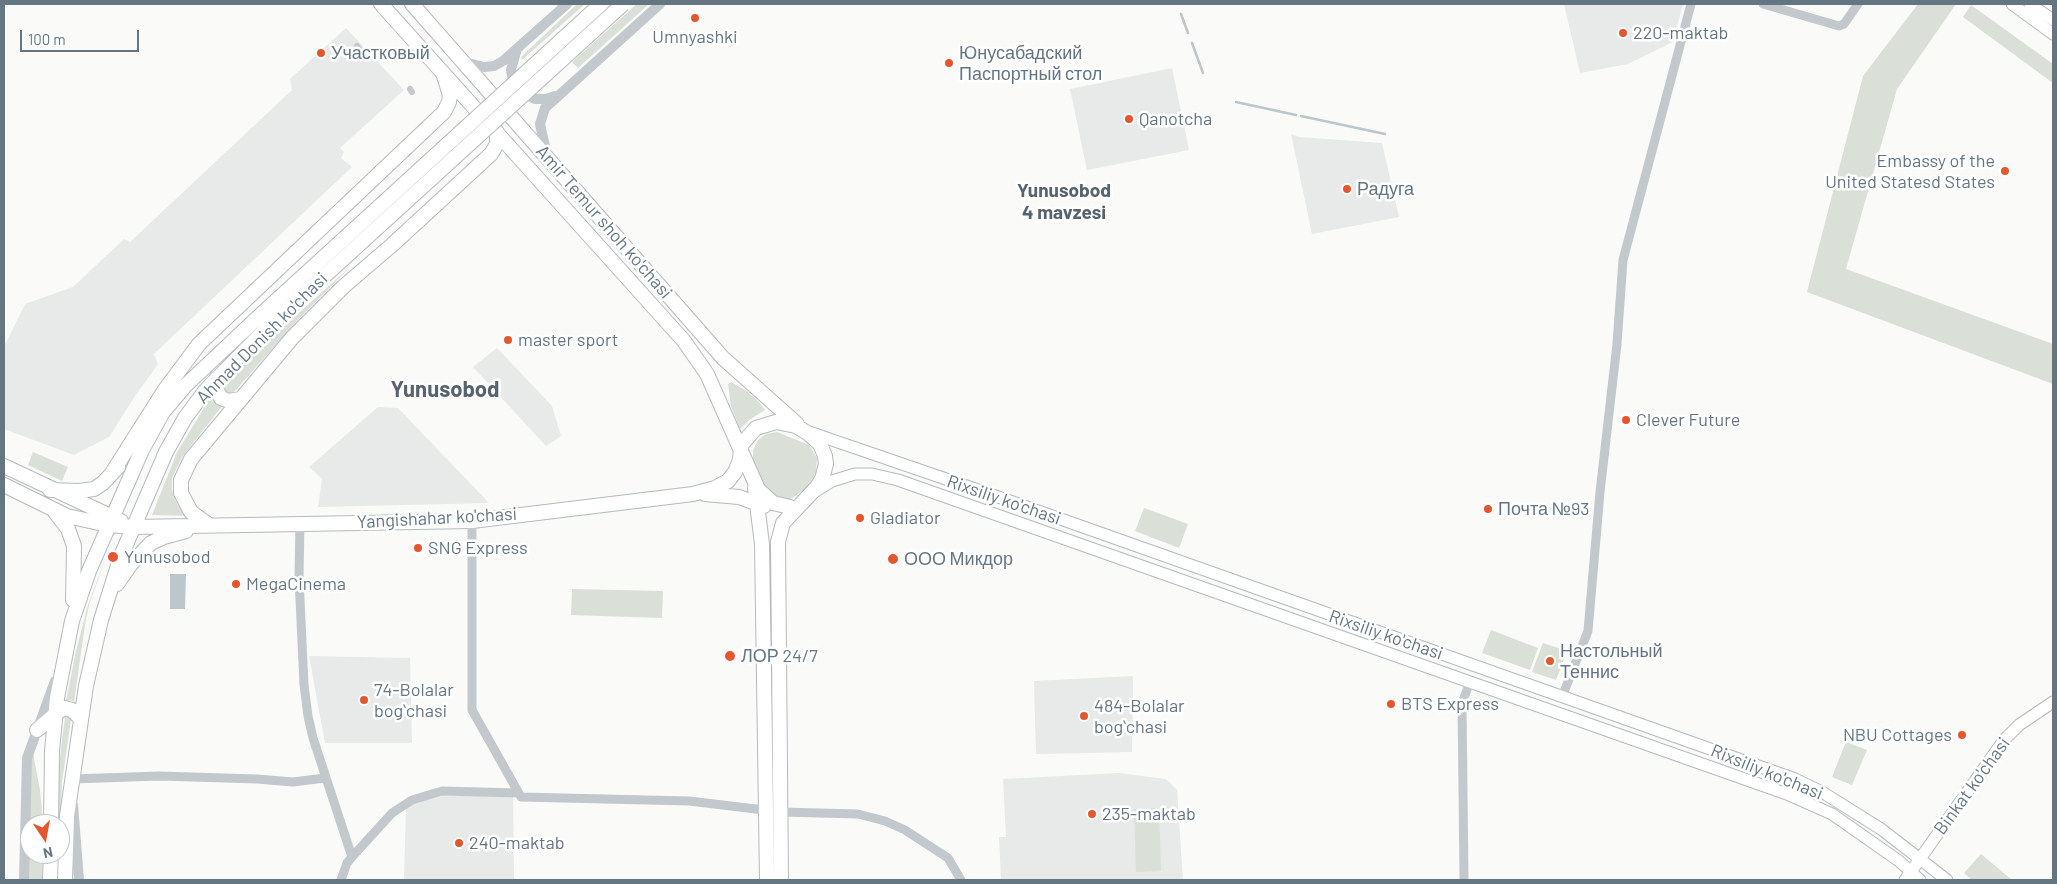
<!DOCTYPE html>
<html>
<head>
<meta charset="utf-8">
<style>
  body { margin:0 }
  #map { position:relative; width:2057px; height:884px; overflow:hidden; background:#fafaf8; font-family:Barlow,sans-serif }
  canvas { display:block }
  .frame { position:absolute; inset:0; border:5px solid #657683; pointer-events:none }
  .north { position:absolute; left:20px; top:814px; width:50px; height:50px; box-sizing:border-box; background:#fff; border:1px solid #c1c8cd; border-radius:50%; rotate:168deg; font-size:14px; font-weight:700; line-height:20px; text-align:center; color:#657683 }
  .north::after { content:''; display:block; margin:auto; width:18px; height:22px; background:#e4572e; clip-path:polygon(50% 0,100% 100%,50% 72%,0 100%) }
  .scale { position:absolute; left:20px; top:30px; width:119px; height:22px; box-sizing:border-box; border:2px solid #657683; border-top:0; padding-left:6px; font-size:15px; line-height:18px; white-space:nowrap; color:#657683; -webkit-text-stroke:4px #fff; paint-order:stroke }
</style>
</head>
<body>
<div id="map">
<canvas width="2057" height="884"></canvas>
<div class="frame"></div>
<div class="north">N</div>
<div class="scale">100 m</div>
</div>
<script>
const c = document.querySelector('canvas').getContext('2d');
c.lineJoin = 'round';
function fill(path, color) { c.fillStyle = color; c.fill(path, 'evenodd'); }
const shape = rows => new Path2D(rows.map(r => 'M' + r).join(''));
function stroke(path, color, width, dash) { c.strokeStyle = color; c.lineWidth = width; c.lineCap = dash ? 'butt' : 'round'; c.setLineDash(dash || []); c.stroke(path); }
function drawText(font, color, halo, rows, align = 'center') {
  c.font = font + ' Barlow,sans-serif'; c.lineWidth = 5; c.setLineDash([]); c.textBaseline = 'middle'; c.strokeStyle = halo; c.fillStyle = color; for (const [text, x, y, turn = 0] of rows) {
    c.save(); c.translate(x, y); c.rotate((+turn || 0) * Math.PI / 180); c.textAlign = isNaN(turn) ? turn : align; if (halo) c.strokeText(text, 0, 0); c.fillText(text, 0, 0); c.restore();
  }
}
const built = shape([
  [1564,4,1683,4,1673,42,1628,64,1580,73],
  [346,28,404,90,340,148,344,152,341,158,352,167,154,354,158,364,135,396,109,437,74,455,4,429,4,347,25,304,73,287,124,239,130,242,292,90,290,79],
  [1172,68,1189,150,1087,170,1070,89],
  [1291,134,1299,137,1382,143,1399,217,1312,234],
  [497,348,552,406,561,436,546,446,473,367],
  [378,407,398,408,489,503,318,507,322,479,309,467],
  [309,656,410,658,412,743,325,743],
  [1133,676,1132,752,1036,754,1034,681],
  [1119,773,1166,779,1177,790,1183,880,1001,880,999,837,1006,837,1003,779],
  [513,795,514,880,404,880,406,805,442,796]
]);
const green = shape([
  [577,4,585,4,522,60,521,57],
  [637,4,649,4,578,68,572,62],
  [1918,4,1956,4,1897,89,1846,269,2053,344,2053,384,1807,292,1863,76],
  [1971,5,2053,64,2053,83,1963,17],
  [350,267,295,323,233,393,230,394,225,392,225,387,254,353],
  [731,382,748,392,759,402,765,410,749,420,740,429,731,406,728,384],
  [212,395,223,405,182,457,172,478,172,490,175,500,181,510,189,516,152,515,177,452],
  [777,432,809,445,817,458,816,472,811,482,804,490,789,500,781,501,766,491,753,459,753,450,758,440,766,434],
  [33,452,68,467,62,481,28,465],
  [1144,508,1188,524,1179,548,1135,531],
  [109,549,89,605,85,625,74,702,71,700,66,701,76,651,88,605],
  [572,589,663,591,662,618,571,615],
  [1491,630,1538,648,1530,670,1482,653],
  [1543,643,1567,651,1556,680,1532,672],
  [68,715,71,719,62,782,60,836,60,824,57,824,58,775,63,732,65,717],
  [1846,742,1867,750,1852,785,1832,777],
  [33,753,40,790,43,824,30,824,30,854,43,854,42,880,28,880,31,762],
  [1159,808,1161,871,1136,872,1134,809],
  [1981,854,2012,880,1972,880,1964,873]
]);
const water = shape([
  [170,574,186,574,185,609,170,609]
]);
const stream = shape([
  [1181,14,1188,33],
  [1192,43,1203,73],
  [1236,102,1296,115],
  [1301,116,1385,134]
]);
const pedestrian = shape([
  [356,55,361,52,357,46],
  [410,89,412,92]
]);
const minor = shape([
  [1763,4,1839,26,1844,24,1858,4],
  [472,521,472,710,521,797,689,801,781,812,858,814,885,821,905,830,948,858,961,880],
  [300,523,299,578,304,685,308,716,313,738,352,857],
  [1562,697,1588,631,1600,492,1617,344,1623,260,1691,4],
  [72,779,159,776,257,779,293,782,325,778],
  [341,880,347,863,352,857,392,813,412,800,442,791,519,793],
  [1464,880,1462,703,1470,682]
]);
const tertiary = shape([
  [516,52,511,70,513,81,518,91,535,99,546,99,555,96],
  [464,62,484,67,494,66,503,61,567,4],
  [547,156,540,124,545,108,660,4],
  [73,805,79,880],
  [24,880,27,758,55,681]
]);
const secondary = shape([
  [2012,4,2053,34],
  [2030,4,2053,20],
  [809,432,1007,500,1795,779,1822,792,1881,829,1947,880],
  [814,492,832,481,855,474,872,474,898,480,1787,794,1832,814,1899,861,1920,880],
  [1905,880,2004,740,2019,725,2053,702]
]);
const primary = shape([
  [381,4,684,341,707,374,758,489,773,503,790,507],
  [412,4,723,358,797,424],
  [216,379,216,389,221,398,229,401,240,399],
  [4,466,121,521],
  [112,473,164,391,199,344,444,112,449,102,450,95,444,76],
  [4,485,67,516,108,525,133,527,472,521,693,494,715,488,728,481,735,472,740,460,741,445,756,428,776,422,796,426,809,434,820,444,825,456,826,464,822,479,817,487,783,523,778,542,781,880],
  [755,488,762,544,767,880],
  [50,490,79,491,94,489,103,483,118,467],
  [705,494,739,497,764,506],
  [55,512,68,529,74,546,73,600],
  [209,525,191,512,181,493,181,480,191,459,292,338,343,287,392,245,491,154,497,144,497,132],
  [117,584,131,564,151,543,164,537,186,531],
  [37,730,58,712,65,708,72,710,80,718],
  [51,824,52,751,57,698,72,621,89,571,142,450,163,412,185,386,254,321],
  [50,880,51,854],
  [65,880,67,816,86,686,101,620,121,556,166,452,185,418,205,391,264,331]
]);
const primaryBridge = shape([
  [254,321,601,4],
  [264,331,623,4]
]);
const markers = [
  [695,18,5,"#e4572e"],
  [1623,33,5,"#e4572e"],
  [321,53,5,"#e4572e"],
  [949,63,5,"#e4572e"],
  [1129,119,5,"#e4572e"],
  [2005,171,5,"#e4572e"],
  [1347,189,5,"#e4572e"],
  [508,340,5,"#e4572e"],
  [1626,420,5,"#e4572e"],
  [1488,509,5,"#e4572e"],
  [860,518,5,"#e4572e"],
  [418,548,5,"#e4572e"],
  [113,557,6,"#e4572e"],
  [893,559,6,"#e4572e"],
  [236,584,5,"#e4572e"],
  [730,656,6,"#e4572e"],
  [1550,661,5,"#e4572e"],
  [364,700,5,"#e4572e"],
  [1391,704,5,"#e4572e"],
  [1084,716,5,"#e4572e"],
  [1962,735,5,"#e4572e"],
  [1092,814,5,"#e4572e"],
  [459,843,5,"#e4572e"]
];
const poiNames = [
  ["220-maktab",1633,33],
  ["Umnyashki",695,37,"center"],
  ["Участковый",331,53],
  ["Юнусабадский",959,53],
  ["Паспортный стол",959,74],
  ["Qanotcha",1139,119],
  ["Embassy of the",1995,161,"right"],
  ["United Statesd States",1995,182,"right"],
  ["Радуга",1357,189],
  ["master sport",518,340],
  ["Clever Future",1636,420],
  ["Почта №93",1498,509],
  ["Gladiator",870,518],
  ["SNG Express",428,548],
  ["Yunusobod",124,557],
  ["ООО Микдор",904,559],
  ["MegaCinema",246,584],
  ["Настольный",1560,651],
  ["Теннис",1560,672],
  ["ЛОР 24/7",741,656],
  ["74-Bolalar",374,690],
  ["bogʻchasi",374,711],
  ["BTS Express",1401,704],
  ["484-Bolalar",1094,706],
  ["bogʻchasi",1094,727],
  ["NBU Cottages",1952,735,"right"],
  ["235-maktab",1102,814],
  ["240-maktab",469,843]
];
const streetNames = [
  ["Amir Temur shoh ko'chasi",604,222,49],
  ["Ahmad Donish ko'chasi",262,338,-45],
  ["Rixsiliy ko'chasi",1004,500,19],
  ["Yangishahar ko'chasi",437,518,-3],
  ["Rixsiliy ko'chasi",1386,635,19],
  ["Rixsiliy ko'chasi",1767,772,22],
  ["Binkat ko'chasi",1972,786,-54]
];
const neighbourhoodNames = [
  ["Yunusobod",1064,191],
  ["4 mavzesi",1064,213]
];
const districtNames = [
  ["Yunusobod",445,390]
];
fill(built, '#e8e9e9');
fill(green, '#dadfd7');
fill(water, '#bbc7cb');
stroke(stream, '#bbc7cb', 2.5);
stroke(secondary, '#b3babf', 13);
stroke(primary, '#b5babe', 16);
stroke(pedestrian, '#c3c8cc', 6);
stroke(minor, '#c3c8cc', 9);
stroke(tertiary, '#c3c8cc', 10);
stroke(secondary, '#fff', 11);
stroke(primary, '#fff', 14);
stroke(primaryBridge, '#b5babe', 16, []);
stroke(primaryBridge, '#fff', 14);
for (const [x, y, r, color] of markers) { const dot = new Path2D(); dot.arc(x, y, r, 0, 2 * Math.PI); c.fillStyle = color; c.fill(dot); stroke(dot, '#fff', 2); }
drawText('18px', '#657683', '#fff', poiNames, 'left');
drawText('18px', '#657683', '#fff', streetNames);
drawText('bold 19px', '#57646e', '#fff', neighbourhoodNames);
drawText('bold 22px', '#57646e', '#fff', districtNames);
</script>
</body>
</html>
